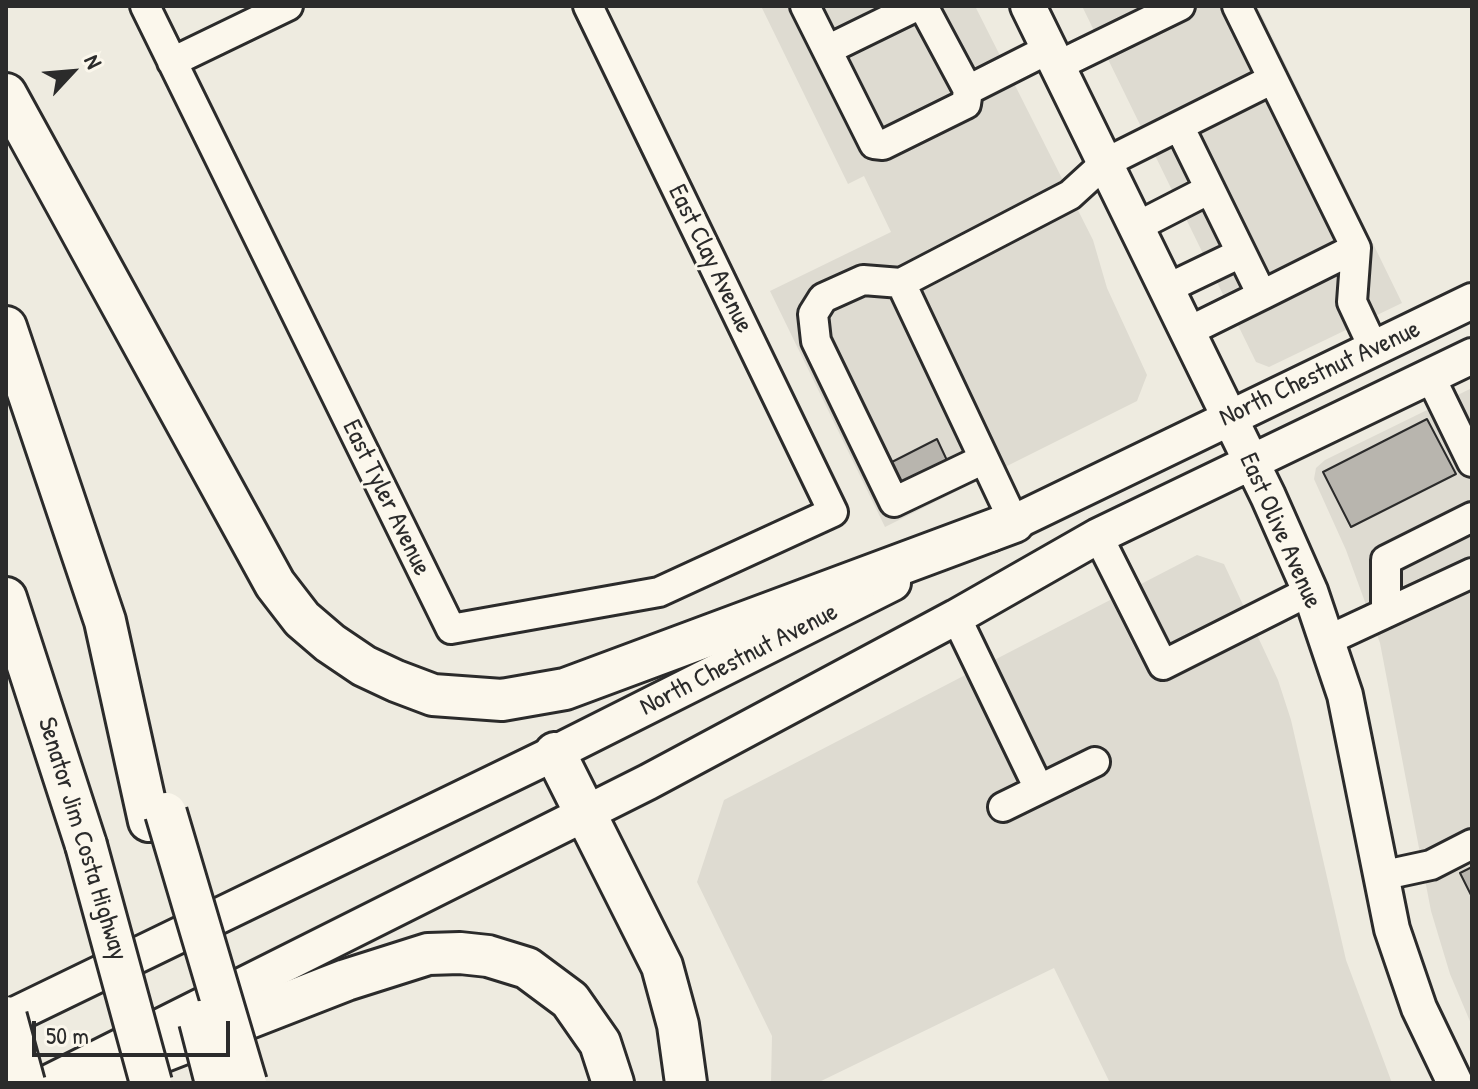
<!DOCTYPE html>
<html>
<head>
<meta charset="utf-8">
<style>
  body { margin:0 }
  #map { position:relative; width:1478px; height:1089px; overflow:hidden; background:#eeebe0; font-family:"Patrick Hand",sans-serif }
  canvas { display:block }
  .frame { position:absolute; inset:0; border:8px solid #2b2b2b; pointer-events:none }
  .north { position:absolute; left:32px; top:32px; width:80px; height:80px; -webkit-text-stroke:6px #fbf7ec; paint-order:stroke; rotate:64deg; font-size:22px; font-weight:700; line-height:32px; text-align:center; color:#2b2b2b }
  .north::after { content:''; display:block; margin:auto; width:28px; height:36px; background:#2b2b2b; clip-path:polygon(50% 0,100% 100%,50% 72%,0 100%) }
  .scale { position:absolute; left:32px; top:1021px; width:198px; height:36px; box-sizing:border-box; border:4px solid #2b2b2b; border-top:0; padding-left:10px; font-size:24px; line-height:28px; white-space:nowrap; color:#2b2b2b; -webkit-text-stroke:6px #fbf7ec; paint-order:stroke }
</style>
</head>
<body>
<div id="map">
<canvas width="1478" height="1089"></canvas>
<div class="frame"></div>
<div class="north">N</div>
<div class="scale">50 m</div>
</div>
<script>
const c = document.querySelector('canvas').getContext('2d');
c.lineJoin = 'round';
function fill(path, color) { c.fillStyle = color; c.fill(path, 'evenodd'); }
const shape = rows => new Path2D(rows.map(r => 'M' + r).join(''));
function stroke(path, color, width, dash) { c.strokeStyle = color; c.lineWidth = width; c.lineCap = dash ? 'butt' : 'round'; c.setLineDash(dash || []); c.stroke(path); }
function drawText(font, color, halo, rows, align = 'center') {
  c.font = font + ' "Patrick Hand",sans-serif'; c.lineWidth = 6; c.setLineDash([]); c.textBaseline = 'middle'; c.strokeStyle = halo; c.fillStyle = color; for (const [text, x, y, turn = 0] of rows) {
    c.save(); c.translate(x, y); c.rotate((+turn || 0) * Math.PI / 180); c.textAlign = isNaN(turn) ? turn : align; if (halo) c.strokeText(text, 0, 0); c.fillText(text, 0, 0); c.restore();
  }
}
const built = shape([
  [761,6,975,6,1093,240,1107,288,1147,375,1137,401,885,527,770,291,891,232,864,176,848,184],
  [1082,6,1257,6,1402,303,1269,367,1256,362],
  [1472,388,1472,1026,1450,974,1431,911,1380,643,1346,550,1314,479,1316,468,1325,460],
  [1197,555,1224,564,1278,680,1291,720,1346,960,1392,1083,1110,1083,1054,968,817,1083,771,1083,772,1036,697,882,724,800]
]);
const building = shape([
  [1427,419,1456,474,1351,527,1323,472,1427,419],
  [937,439,951,469,902,493,888,464,937,439],
  [1472,867,1472,897,1460,873,1472,867]
]);
const minor = shape([
  [145,6,451,629,659,592,833,512,588,6],
  [805,6,827,50],
  [917,6,827,50,874,144,883,145,966,104,968,90,923,6],
  [1237,6,1356,248,1352,302,1374,349],
  [172,62,288,6],
  [1057,66,1180,6],
  [968,90,1049,49],
  [1179,126,1262,295,1356,248],
  [1136,227,1210,189],
  [901,283,863,280,823,298,813,314,816,341,894,502,984,459],
  [1166,289,1241,253],
  [1187,332,1262,295],
  [1430,376,1472,462],
  [1014,522,901,283,1070,195,1105,163,1273,79],
  [1098,536,1163,665,1310,591],
  [1386,613,1386,560,1472,517],
  [956,617,1039,789],
  [1328,640,1472,573],
  [1003,807,1095,762],
  [1380,876,1431,865,1472,844]
]);
const major = shape([
  [1028,6,1268,496,1310,591,1345,695,1392,929,1419,1008,1455,1083],
  [990,534,1472,301],
  [6,1019,555,753,893,583],
  [48,1083,648,782,956,617,1098,536,1472,356]
]);
const highway = shape([
  [6,94,275,584,302,619,330,643,364,666,396,681,433,695,502,700,565,689,1014,522],
  [6,327,105,621,149,821],
  [6,598,86,845],
  [555,753,662,966,678,1025,686,1083],
  [82,1083,346,980,428,954,460,953,488,956,527,968,570,1000,600,1043,613,1083]
]);
const highwayBridge = shape([
  [166,813,246,1083],
  [86,845,151,1083],
  [6,1017,24,1083],
  [200,1021,216,1083]
]);
const streetNames = [
  ["East Clay Avenue",710,259,64],
  ["North Chestnut Avenue",1320,374,-25],
  ["East Tyler Avenue",386,498,64],
  ["East Olive Avenue",1280,531,66],
  ["North Chestnut Avenue",739,660,-27],
  ["Senator Jim Costa Highway",82,839,73]
];
fill(built, '#dedbd1');
fill(building, '#b8b5ae');
stroke(building, '#2b2b2b', 2);
stroke(minor, '#2b2b2b', 34);
stroke(major, '#2b2b2b', 40);
stroke(highway, '#2b2b2b', 46);
stroke(minor, '#fbf7ec', 28);
stroke(major, '#fbf7ec', 34);
stroke(highway, '#fbf7ec', 40);
stroke(highwayBridge, '#2b2b2b', 46, []);
stroke(highwayBridge, '#fbf7ec', 40);
drawText('26px', '#2b2b2b', '#fbf7ec', streetNames);
</script>
</body>
</html>
